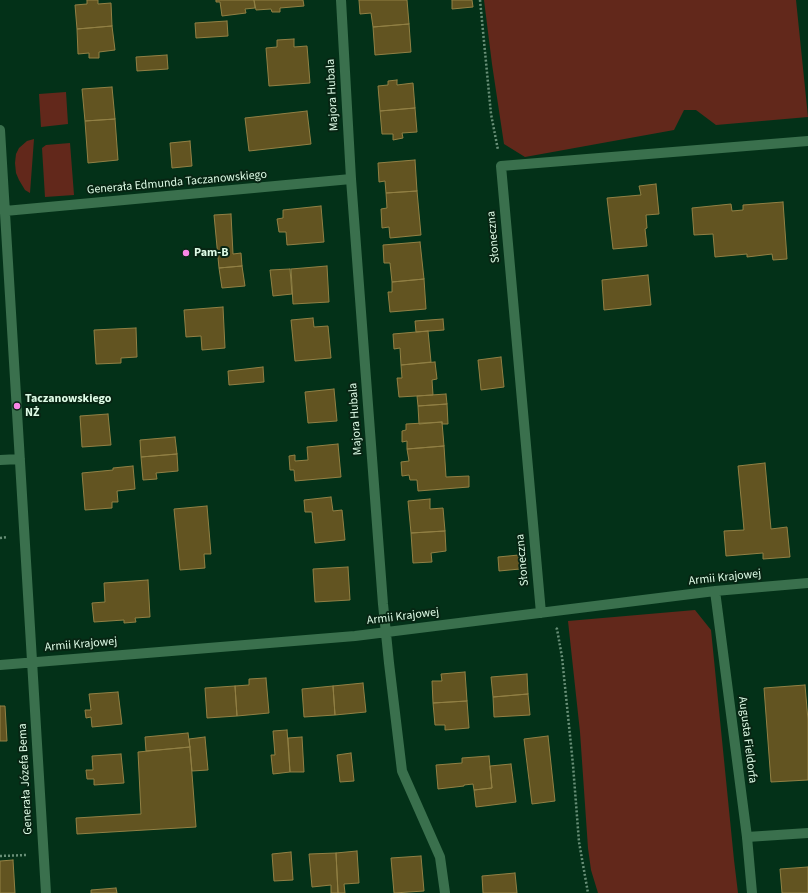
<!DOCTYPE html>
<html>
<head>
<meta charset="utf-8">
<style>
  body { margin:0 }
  canvas { display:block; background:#033118 }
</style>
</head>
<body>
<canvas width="808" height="893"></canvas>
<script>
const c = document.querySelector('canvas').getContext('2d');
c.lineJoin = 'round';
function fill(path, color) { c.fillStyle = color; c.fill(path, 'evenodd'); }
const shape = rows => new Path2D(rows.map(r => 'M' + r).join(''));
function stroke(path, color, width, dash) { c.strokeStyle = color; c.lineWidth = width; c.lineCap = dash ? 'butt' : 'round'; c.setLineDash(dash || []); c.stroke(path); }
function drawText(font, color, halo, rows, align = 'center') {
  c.font = font + ' "Source Sans 3",sans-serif'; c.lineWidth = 4; c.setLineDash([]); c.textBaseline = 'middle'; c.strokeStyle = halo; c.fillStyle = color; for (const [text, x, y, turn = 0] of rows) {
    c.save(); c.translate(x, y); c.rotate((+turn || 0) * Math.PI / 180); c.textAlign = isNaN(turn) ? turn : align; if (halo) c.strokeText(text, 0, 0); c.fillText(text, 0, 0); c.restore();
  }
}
const green = shape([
  [484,0,796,0,808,117,716,125,696,110,684,110,674,130,525,157,504,144,492,64],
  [66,92,68,124,41,127,39,94],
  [34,139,30,193,25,190,19,180,16,173,15,163,16,154,19,148,27,141],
  [70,143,74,195,45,197,42,148,46,145],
  [695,610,711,630,734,860,738,893,598,893,591,870,588,848,580,732,568,621]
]);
const building = shape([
  [87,0,98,0,98,4,111,3,112,26,77,29,75,5,87,4,87,0],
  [216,0,254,0,255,8,245,9,246,13,222,16,220,2,216,2,216,0],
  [254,0,303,0,304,6,280,8,280,12,272,12,271,9,256,10,254,0],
  [359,0,407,0,409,24,373,27,371,13,360,14,359,0],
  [452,0,472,0,473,7,452,9,452,0],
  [227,21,228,36,196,38,195,23,227,21],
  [409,24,411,52,375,55,373,27,409,24],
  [112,26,115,50,99,52,99,58,89,58,89,53,78,54,77,29,112,26],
  [294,39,294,47,307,46,310,83,269,86,266,48,277,47,277,40,294,39],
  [167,55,168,69,137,71,136,57,167,55],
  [397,80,397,85,413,83,415,108,380,111,378,86,388,85,388,81,397,80],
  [112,87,115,119,85,121,82,89,112,87],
  [415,108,417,132,402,133,403,138,393,140,393,134,382,134,380,111,415,108],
  [307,111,311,144,249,151,245,118,307,111],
  [115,119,118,160,88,163,85,121,115,119],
  [190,141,192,166,172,168,170,143,190,141],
  [415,160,417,191,386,193,385,181,379,182,378,163,415,160],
  [656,184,659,214,646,215,647,228,645,229,647,246,613,249,607,198,641,195,639,186,656,184],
  [417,191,421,235,390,238,389,227,382,228,381,209,387,208,386,193,417,191],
  [783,202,787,259,773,260,772,254,747,257,747,254,715,257,713,234,694,235,692,208,731,204,732,211,743,210,743,205,783,202],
  [321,206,324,242,287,245,286,232,279,232,277,219,283,218,283,210,321,206],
  [231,214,233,254,241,253,242,266,219,268,214,215,231,214],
  [420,242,424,279,392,282,390,263,384,263,383,245,420,242],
  [242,266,245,286,222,288,219,268,242,266],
  [327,266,329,302,293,304,291,269,327,266],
  [290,269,292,294,273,296,270,270,290,269],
  [648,275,651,305,604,310,602,280,648,275],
  [424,279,426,309,390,312,388,292,392,292,392,282,424,279],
  [223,307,225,348,202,350,201,336,186,337,184,310,223,307],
  [313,318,314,327,328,326,331,358,295,361,291,320,313,318],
  [443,319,444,330,416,332,415,321,443,319],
  [136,328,137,357,121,358,121,363,96,364,94,330,136,328],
  [428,331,431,362,401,365,400,348,394,349,393,334,428,331],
  [501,357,504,387,481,390,478,360,501,357],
  [435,362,437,379,432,380,433,395,399,397,397,378,402,378,401,365,435,362],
  [263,367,264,382,229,385,228,371,263,367],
  [334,389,337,421,308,423,305,392,334,389],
  [446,394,447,404,418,406,417,396,446,394],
  [447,404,448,424,442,424,442,422,419,424,418,406,447,404],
  [108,414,111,445,82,447,80,416,108,414],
  [442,422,444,446,407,449,407,441,402,442,402,431,406,430,406,424,442,422],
  [175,437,177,454,141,457,140,440,175,437],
  [338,444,341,477,295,481,294,470,290,470,289,456,295,455,295,461,308,460,307,447,338,444],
  [444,446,446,477,469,476,469,487,418,491,417,480,410,480,409,475,402,476,401,462,409,461,407,449,444,446],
  [177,454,178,471,156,473,157,479,143,480,141,457,177,454],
  [765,463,771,529,787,527,790,557,763,559,763,553,726,556,724,531,744,530,738,466,765,463],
  [133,466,135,489,117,491,118,502,112,502,112,508,85,510,82,473,113,470,113,468,133,466],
  [331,497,333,511,342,510,345,540,315,543,312,512,305,512,304,500,331,497],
  [430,499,430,509,443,508,445,531,411,533,408,501,430,499],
  [207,506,211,554,204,554,205,568,180,570,174,509,207,506],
  [445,531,446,551,431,553,432,562,413,563,411,533,445,531],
  [519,555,520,569,499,571,498,557,519,555],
  [348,567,350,600,315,602,313,569,348,567],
  [148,580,150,617,135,618,136,622,124,623,124,620,94,622,92,603,105,602,104,583,148,580],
  [465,672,467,701,433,703,432,681,442,681,441,674,465,672],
  [527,674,528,694,493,697,491,677,527,674],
  [266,678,269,713,237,716,235,686,249,685,249,679,266,678],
  [363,683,366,712,335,715,333,686,363,683],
  [805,685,808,720,808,780,771,782,764,688,805,685],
  [235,686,237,716,207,718,205,688,235,686],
  [333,686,335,715,304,717,302,689,333,686],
  [118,692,122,724,92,727,91,717,86,718,85,710,91,710,89,694,118,692],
  [528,694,530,715,494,717,493,697,528,694],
  [467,701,469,728,445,730,445,725,435,725,433,703,467,701],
  [0,706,5,706,7,741,0,741,0,706],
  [287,730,290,772,273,774,271,755,275,755,273,731,287,730],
  [188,733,190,747,146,751,145,737,188,733],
  [548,736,555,801,532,804,524,739,548,736],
  [205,737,208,770,192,771,189,739,205,737],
  [302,737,304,772,290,772,288,738,302,737],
  [190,747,196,827,77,834,76,818,141,814,138,752,190,747],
  [351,753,354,781,340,782,337,755,351,753],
  [121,754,124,783,94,785,94,779,87,779,86,770,93,770,92,756,121,754],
  [489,756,492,788,474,790,473,784,464,785,464,786,438,789,436,765,462,763,462,758,489,756],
  [511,764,516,802,476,807,474,790,492,788,490,766,511,764],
  [357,851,359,883,344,884,345,893,338,893,336,853,357,851],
  [291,852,293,880,274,881,272,854,291,852],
  [336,853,338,893,331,893,331,885,312,887,309,854,336,853],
  [421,856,424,891,394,893,391,858,421,856],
  [13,860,15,893,0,893,0,861,13,860],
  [808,867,808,893,782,893,780,869,808,867],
  [515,873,517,893,483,893,482,876,515,873],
  [116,888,117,893,91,893,91,890,116,888]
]);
const path = shape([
  [480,0,491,114,498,150],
  [0,538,7,537],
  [556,628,557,629,562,657,573,765,579,842,588,893],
  [0,856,27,855]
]);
const lane = shape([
  [747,837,808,833]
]);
const street = shape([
  [341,0,351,179,383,604,389,663,402,771,440,857,445,893],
  [0,130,46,893],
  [5,211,351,179],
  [0,460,20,459],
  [715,591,747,837,752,893],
  [541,613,501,166,808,141],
  [0,665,355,636,715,591,808,583]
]);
const markers = [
  [186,253,4,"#fa87e6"],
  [17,406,4,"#fa87e6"]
];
const streetNames = [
  ["Majora Hubala",333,95,-93],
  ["Generała Edmunda Taczanowskiego",177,183,-5],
  ["Słoneczna",494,237,-95],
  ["Majora Hubala",356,419,-94],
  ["Słoneczna",523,560,-95],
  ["Armii Krajowej",725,578,-6],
  ["Armii Krajowej",403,617,-7],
  ["Armii Krajowej",81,645,-5],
  ["Augusta Fieldorfa",747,740,83],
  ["Generała Józefa Bema",26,779,-93]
];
const poiNames = [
  ["Pam-B",194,253],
  ["Taczanowskiego",25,399],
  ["NŻ",25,413]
];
fill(green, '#62281b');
fill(building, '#625421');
stroke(building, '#918044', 1);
stroke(path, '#699078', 2.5, [2, 2]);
stroke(lane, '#3a704d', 10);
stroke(street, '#3a704d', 10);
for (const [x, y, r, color] of markers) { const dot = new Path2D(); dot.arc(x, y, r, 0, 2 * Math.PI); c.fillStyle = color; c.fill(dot); stroke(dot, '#072513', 1.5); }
drawText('12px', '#defbe6', '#072513', streetNames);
drawText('bold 12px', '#defbe6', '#072513', poiNames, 'left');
</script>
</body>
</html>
